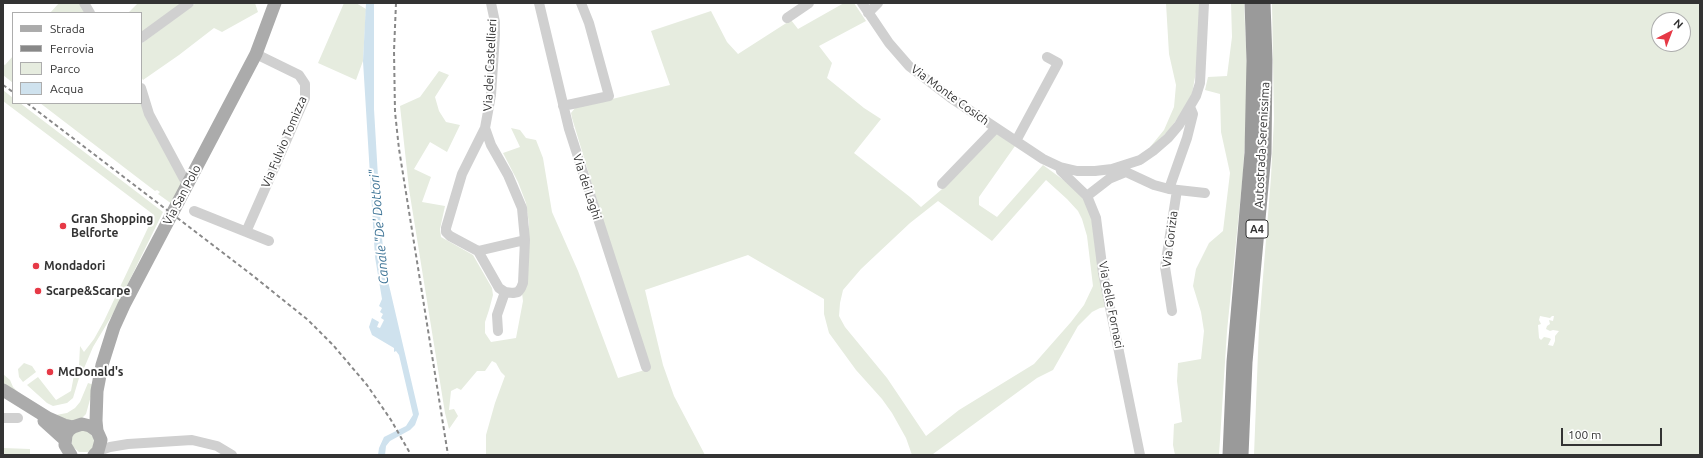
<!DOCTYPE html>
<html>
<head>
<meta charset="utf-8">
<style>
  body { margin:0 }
  #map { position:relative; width:1703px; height:458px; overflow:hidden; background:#fff; font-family:Ubuntu,sans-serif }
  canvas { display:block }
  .frame { position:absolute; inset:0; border:4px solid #333; pointer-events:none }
  .legend { position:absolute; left:12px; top:12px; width:130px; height:92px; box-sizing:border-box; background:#fff; border:1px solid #adadad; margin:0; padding:5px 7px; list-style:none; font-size:12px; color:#333 }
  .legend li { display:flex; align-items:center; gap:8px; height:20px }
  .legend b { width:20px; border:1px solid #adadad }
  .north { position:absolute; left:1651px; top:12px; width:40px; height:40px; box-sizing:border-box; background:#fff; border:1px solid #adadad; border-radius:50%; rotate:42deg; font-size:11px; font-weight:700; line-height:16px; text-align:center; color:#333 }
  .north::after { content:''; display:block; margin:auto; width:14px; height:18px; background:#e63946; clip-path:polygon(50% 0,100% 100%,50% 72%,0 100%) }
  .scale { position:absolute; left:1561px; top:428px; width:101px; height:18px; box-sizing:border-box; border:2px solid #333; border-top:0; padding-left:5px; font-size:12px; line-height:14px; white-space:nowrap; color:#333; -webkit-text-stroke:3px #fff; paint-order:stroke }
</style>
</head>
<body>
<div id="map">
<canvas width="1703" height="458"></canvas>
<div class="frame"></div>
<ul class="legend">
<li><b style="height:5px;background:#ababab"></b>Strada</li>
<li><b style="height:5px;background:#888"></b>Ferrovia</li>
<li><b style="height:11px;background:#e6ecdf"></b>Parco</li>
<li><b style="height:11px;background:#cfe2ee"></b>Acqua</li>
</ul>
<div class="north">N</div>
<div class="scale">100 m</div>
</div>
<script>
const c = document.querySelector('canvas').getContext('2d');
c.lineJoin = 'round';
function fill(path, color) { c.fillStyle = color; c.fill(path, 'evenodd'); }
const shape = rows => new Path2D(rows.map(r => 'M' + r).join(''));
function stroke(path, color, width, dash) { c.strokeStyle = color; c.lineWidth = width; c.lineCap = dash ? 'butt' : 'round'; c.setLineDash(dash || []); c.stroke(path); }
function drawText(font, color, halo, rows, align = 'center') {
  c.font = font + ' Ubuntu,sans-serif'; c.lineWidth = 4; c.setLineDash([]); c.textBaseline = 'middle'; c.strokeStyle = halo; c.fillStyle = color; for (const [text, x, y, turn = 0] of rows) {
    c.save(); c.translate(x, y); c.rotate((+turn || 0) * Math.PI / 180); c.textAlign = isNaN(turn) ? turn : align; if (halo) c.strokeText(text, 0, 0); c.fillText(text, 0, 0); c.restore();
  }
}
const green = shape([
  [59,3,81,3,86,13,50,13],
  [138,3,184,3,141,35,141,13,128,13],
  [196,3,255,3,258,12,222,32,214,28,179,55,143,80,141,77,141,44],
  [344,3,356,3,366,9,363,61,356,80,318,63],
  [844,3,854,3,866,21,819,46,832,63,827,78,864,108,881,119,854,153,910,197,921,207,941,190,996,133,1015,146,979,197,979,205,997,217,1043,165,1069,184,1083,198,1091,216,1106,307,1100,308,1092,312,1078,326,1053,370,1037,378,933,454,933,455,912,455,906,438,892,413,882,399,856,370,829,333,824,314,824,299,748,255,645,290,663,365,674,396,705,455,486,455,486,435,495,403,505,376,501,372,496,363,492,361,485,371,477,371,461,390,457,388,451,391,449,410,454,409,458,416,449,429,445,413,409,189,400,106,420,97,439,71,449,75,435,97,439,111,446,122,460,125,447,152,430,142,414,169,431,177,422,202,445,206,440,229,441,237,473,255,492,288,493,295,489,310,485,322,485,333,491,342,516,338,523,301,522,293,528,272,529,224,526,203,518,182,503,153,520,147,511,128,520,130,526,138,536,140,543,158,552,212,578,271,618,378,648,369,572,118,571,113,575,108,670,85,651,31,711,11,727,42,738,54,791,20,798,29],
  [1046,180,1067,199,1078,211,1082,219,1087,236,1093,286,1084,305,1071,322,1034,364,959,410,926,436,887,378,845,327,839,316,840,303,843,290,861,269,910,223,938,201,992,241],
  [1166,3,1201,3,1197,66,1192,94,1188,104,1169,130,1146,152,1164,130,1174,107,1176,85,1169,54],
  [1231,3,1244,3,1247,69,1246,123,1243,173,1227,331,1219,455,1175,455,1173,445,1174,424,1182,422,1177,381,1178,363,1201,359,1204,331,1201,312,1193,286,1196,269,1209,243,1223,231,1230,173,1221,132,1220,94,1205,90,1208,77,1227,76,1232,37],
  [1272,3,1700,3,1700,455,1254,455,1259,327,1271,177,1274,119],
  [1659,20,1683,20,1683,44,1659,44],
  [1540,316,1550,318,1552,316,1554,316,1553,321,1549,320,1550,324,1547,326,1546,329,1550,331,1553,330,1559,331,1555,336,1555,341,1553,346,1548,345,1551,339,1549,338,1544,337,1541,340,1539,338,1538,325,1541,324,1539,320],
  [13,56,13,83,3,75,3,64,5,65],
  [3,90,13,98,13,103,20,103,163,212,114,312,93,347,82,373,79,366,80,346,84,352,94,339,104,321,154,215,3,101],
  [40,103,141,103,183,183,172,204,158,194,160,192,157,190,155,191],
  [24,363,32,366,36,372,23,382,19,377,18,369],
  [75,370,79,378,73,398,67,403,53,406,47,403,27,385,38,377,56,400,71,391],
  [3,374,10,380,13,387,23,397,36,407,56,415,67,413,75,408,80,402,88,383,94,385,86,414,79,421,68,423,52,417,7,389,3,385],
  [87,429,95,440,92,449,88,452,79,452,72,446,72,436,74,432],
  [3,448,30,449,30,455,3,455]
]);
const water = shape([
  [366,3,374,3,374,109,381,228,385,268,419,414,415,425,410,430,390,441,386,446,385,455,378,455,379,448,384,437,406,426,413,415,399,355,396,351,394,352,394,348,372,335,369,327,372,318,379,322,377,327,380,328,384,320,381,318,383,314,380,312,382,308,379,306,382,299,375,257,363,61]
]);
const minor = shape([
  [84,3,90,13],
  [539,3,569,129,646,367],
  [862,3,889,43,909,66,951,98,1043,159,1060,167,1077,171,1095,171,1112,169,1140,160,1153,151,1168,138,1179,125,1196,96,1200,83,1204,3],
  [868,13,878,3],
  [787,18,809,3],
  [141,38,189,3],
  [141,88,149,114,184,179],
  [563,106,609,96,589,23,581,3],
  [485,128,491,145,508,175,522,208,525,240,523,283,521,288,518,292,513,293,505,292,499,288,478,251,450,236,446,232,446,228,462,174,485,128,491,95,495,35,495,22,491,3],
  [1016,141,1058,63,1047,57],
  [1060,167,1061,171,1087,196,1096,218,1103,273,1140,455],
  [942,184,996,128],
  [1169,189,1187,138,1193,114,1190,107],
  [1087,196,1109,179,1126,172,1154,185,1169,189,1205,193],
  [194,211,269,241],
  [246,232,305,98,305,84,299,75,256,54],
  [478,251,525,240],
  [1172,311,1165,267,1177,190],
  [498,331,497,315,505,292],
  [3,418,18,418],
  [98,451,110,447,128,444,192,440,217,446,232,455]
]);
const major = shape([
  [3,390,48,418,64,425,73,427],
  [44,421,65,440],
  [71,455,65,445,66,435,69,430,73,427,82,424,90,426,97,431],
  [94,455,98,451,101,440,97,431,96,421,97,391,102,365,114,327,124,305,256,54,275,3]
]);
const highway = shape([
  [1230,455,1234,362,1252,153,1254,61,1252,3],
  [1241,455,1245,362,1264,153,1265,60,1263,3]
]);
const rail = shape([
  [396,3,394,51,395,112,399,149,448,455],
  [3,85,13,92],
  [27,103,252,275,308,320,333,345,367,385,391,420,411,455]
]);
const markers = [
  [63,226,4,"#e63946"],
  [36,266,4,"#e63946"],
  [38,291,4,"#e63946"],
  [50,372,4,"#e63946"]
];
const shields = [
  [1257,229,22]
];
const shieldNames = [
  ["A4",1257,229]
];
const streetNames = [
  ["Via dei Castellieri",490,65,-87],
  ["Via Monte Cosich",950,95,36],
  ["Via Fulvio Tomizza",284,142,-67],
  ["Autostrada Serenissima",1262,145,-87],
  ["Via dei Laghi",587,187,72],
  ["Via San Polo",182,195,-62],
  ["Via Gorizia",1170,239,-83],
  ["Via delle Fornaci",1111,305,79]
];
const poiNames = [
  ["Gran Shopping",71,219],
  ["Belforte",71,233],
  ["Mondadori",44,266],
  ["Scarpe&Scarpe",46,291],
  ["McDonald's",58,372]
];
const waterNames = [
  ["Canale \"De' Dottori\"",379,227,-95]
];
fill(green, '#e6ecdf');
fill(water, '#cfe2ee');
stroke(minor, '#d0d0d0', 10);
stroke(major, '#ababab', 13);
stroke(highway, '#9a9a9a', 15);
stroke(rail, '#888', 2, [4, 3]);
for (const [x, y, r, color] of markers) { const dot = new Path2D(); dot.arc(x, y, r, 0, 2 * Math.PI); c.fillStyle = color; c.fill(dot); stroke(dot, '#fff', 1.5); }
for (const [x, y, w] of shields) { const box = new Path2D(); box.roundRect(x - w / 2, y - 9, w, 18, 3); c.fillStyle = '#fff'; c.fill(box); stroke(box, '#333', 1); }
drawText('bold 11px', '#333', null, shieldNames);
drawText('12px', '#333', '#fff', streetNames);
drawText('bold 12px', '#333', '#fff', poiNames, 'left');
drawText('italic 13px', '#3f7597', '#fff', waterNames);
</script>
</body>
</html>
